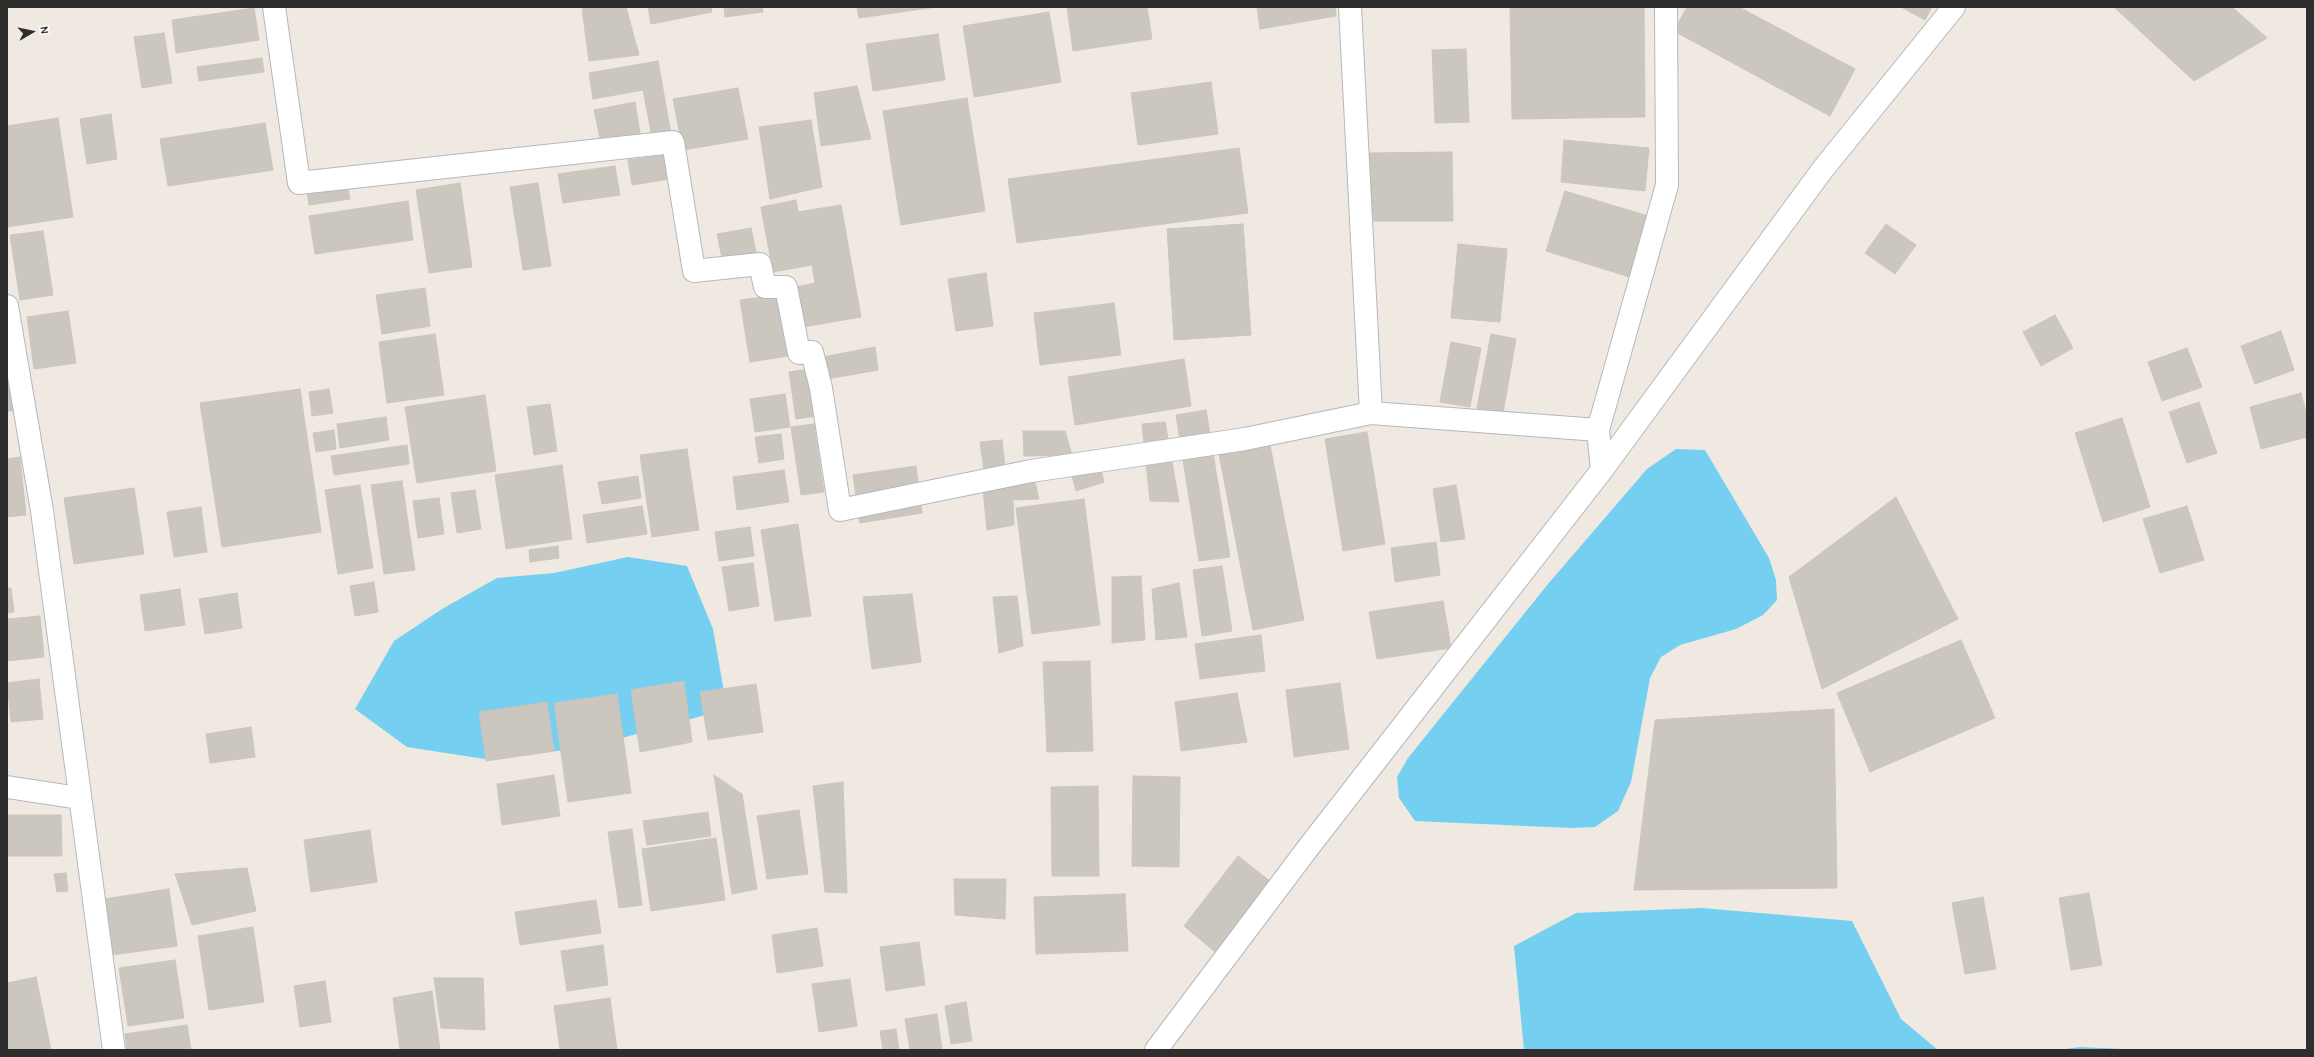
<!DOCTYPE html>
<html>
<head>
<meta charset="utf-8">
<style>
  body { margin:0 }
  #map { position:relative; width:2314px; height:1057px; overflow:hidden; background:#efe9e1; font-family:Karla,sans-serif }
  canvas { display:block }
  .frame { position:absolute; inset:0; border:8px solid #2e2e2e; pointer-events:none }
  .north { position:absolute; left:12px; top:12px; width:40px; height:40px; -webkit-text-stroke:3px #fff; paint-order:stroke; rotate:81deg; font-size:11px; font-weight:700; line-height:16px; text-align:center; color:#2e2e2e }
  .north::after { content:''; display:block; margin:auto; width:14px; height:18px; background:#2e2e2e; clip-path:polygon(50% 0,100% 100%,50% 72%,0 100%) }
</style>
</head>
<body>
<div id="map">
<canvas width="2314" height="1057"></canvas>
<div class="frame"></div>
<div class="north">N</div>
</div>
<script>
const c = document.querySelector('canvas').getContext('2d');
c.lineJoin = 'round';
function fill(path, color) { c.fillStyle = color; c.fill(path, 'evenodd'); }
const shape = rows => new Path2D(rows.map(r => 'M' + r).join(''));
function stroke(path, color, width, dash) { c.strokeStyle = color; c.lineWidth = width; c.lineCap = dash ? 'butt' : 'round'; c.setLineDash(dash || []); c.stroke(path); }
const water = shape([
  [1676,449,1705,450,1769,558,1776,580,1777,600,1763,615,1736,629,1680,645,1661,657,1650,678,1631,782,1618,811,1595,827,1572,828,1415,821,1399,798,1397,777,1408,758,1548,584,1647,469],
  [628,557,687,566,713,629,727,709,593,746,491,760,407,747,355,709,394,641,442,609,497,578,554,573],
  [1702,908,1852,921,1901,1019,1938,1050,1524,1050,1514,946,1576,913],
  [2080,1047,2144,1050,2058,1050]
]);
const building = shape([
  [594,7,626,7,639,55,589,61,582,9,594,7],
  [648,7,711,7,712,12,651,24,648,7],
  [724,7,762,7,763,12,725,17,724,7],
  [857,7,936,7,859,18,857,7],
  [1067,7,1147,7,1152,39,1073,51,1067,7],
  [1257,7,1335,7,1336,16,1260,29,1257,7],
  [1510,7,1644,7,1645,117,1512,119,1510,7],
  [1687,7,1739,7,1855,69,1830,116,1674,31,1687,7],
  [1901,7,1932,7,1925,20,1901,7],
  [2114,7,2232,7,2267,38,2194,81,2114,7],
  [254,8,259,40,176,53,172,20,254,8],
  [1049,12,1061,82,974,97,963,26,1049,12],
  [164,33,172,83,142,88,134,37,164,33],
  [938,34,945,80,873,91,866,44,938,34],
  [1466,49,1469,122,1435,123,1432,50,1466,49],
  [262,58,264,72,199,81,197,67,262,58],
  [658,61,671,134,652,137,643,90,593,99,589,73,658,61],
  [1211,82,1218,134,1138,145,1131,93,1211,82],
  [857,86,871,139,821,146,814,93,857,86],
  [738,88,748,139,683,150,673,99,738,88],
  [967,98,985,211,901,225,883,111,967,98],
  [635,102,641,139,602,147,594,110,635,102],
  [111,114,117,159,87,164,80,119,111,114],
  [58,118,73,217,7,227,7,126,58,118],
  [811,120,822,187,770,199,759,127,811,120],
  [265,123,273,170,168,186,160,139,265,123],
  [1564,140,1649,148,1645,191,1561,182,1564,140],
  [1239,148,1248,213,1017,243,1008,179,1239,148],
  [1452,152,1453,221,1367,221,1366,153,1452,152],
  [667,155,670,179,632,185,628,160,667,155],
  [615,166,620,195,563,203,558,174,615,166],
  [460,183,472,267,429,273,416,190,460,183],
  [538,183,551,266,523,270,510,187,538,183],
  [347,184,350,199,309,205,307,190,347,184],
  [1565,191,1655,218,1636,279,1546,251,1565,191],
  [796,200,798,212,841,205,861,317,803,327,796,287,815,283,812,265,773,272,761,207,796,200],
  [408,201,413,240,315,254,309,216,408,201],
  [1243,224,1251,335,1174,340,1167,229,1243,224],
  [1886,224,1916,245,1895,274,1865,253,1886,224],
  [751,228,756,252,722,258,717,234,751,228],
  [43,231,53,295,20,300,10,235,43,231],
  [1458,244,1507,249,1500,322,1451,318,1458,244],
  [986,273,993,326,956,331,948,279,986,273],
  [425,288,430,326,382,334,376,295,425,288],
  [778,295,788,356,750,362,740,300,778,295],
  [1114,303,1121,355,1040,365,1034,313,1114,303],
  [68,311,76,363,34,369,27,317,68,311],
  [2055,315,2073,348,2041,366,2023,332,2055,315],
  [2281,331,2294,370,2255,384,2241,346,2281,331],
  [435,334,444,395,387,403,379,342,435,334],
  [1491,334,1516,339,1503,413,1477,408,1491,334],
  [1451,342,1481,348,1470,407,1440,402,1451,342],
  [875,347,878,370,827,379,823,357,875,347],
  [2187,348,2202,387,2162,401,2148,362,2187,348],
  [1184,359,1191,406,1075,425,1068,377,1184,359],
  [7,361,13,411,7,411,7,361],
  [809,369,816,416,796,419,789,372,809,369],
  [300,389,321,532,222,547,200,403,300,389],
  [329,389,333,413,312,416,309,392,329,389],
  [2301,393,2307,417,2307,437,2261,449,2250,407,2301,393],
  [785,394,790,427,755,432,750,399,785,394],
  [485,395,496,471,417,483,405,407,485,395],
  [2199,402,2217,453,2187,463,2169,412,2199,402],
  [550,404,557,451,534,455,527,407,550,404],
  [1206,410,1230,557,1199,561,1176,415,1206,410],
  [386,417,389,440,340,448,337,424,386,417],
  [2122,418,2150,507,2103,522,2075,433,2122,418],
  [1165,422,1179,502,1150,501,1142,424,1165,422],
  [814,424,824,492,801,495,791,427,814,424],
  [334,430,336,449,316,452,313,433,334,430],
  [1023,431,1065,431,1072,455,1024,456,1023,431],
  [1367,432,1385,544,1343,551,1325,439,1367,432],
  [781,434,784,459,759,463,755,437,781,434],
  [1002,440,1006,476,985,478,980,442,1002,440],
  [407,445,409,464,334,475,331,456,407,445],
  [1270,445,1304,620,1253,630,1219,454,1270,445],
  [687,449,699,530,652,537,640,455,687,449],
  [1098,456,1104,482,1076,491,1068,460,1098,456],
  [20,457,26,515,7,517,7,459,20,457],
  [562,465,572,539,506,549,495,475,562,465],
  [916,466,922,513,860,523,853,475,916,466],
  [784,470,789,502,737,510,733,477,784,470],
  [638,476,641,498,602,504,598,482,638,476],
  [402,481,415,570,384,574,371,485,402,481],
  [1035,482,1039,499,1013,500,1014,525,987,530,983,488,1035,482],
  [360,485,373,568,338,574,325,490,360,485],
  [1456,485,1465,539,1441,542,1433,489,1456,485],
  [134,488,144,554,74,564,64,498,134,488],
  [475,490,481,529,457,533,451,493,475,490],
  [1896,497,1958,619,1822,689,1789,577,1896,497],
  [439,498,444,534,418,538,413,501,439,498],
  [1084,499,1100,625,1032,634,1016,508,1084,499],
  [642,506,647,534,587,543,583,515,642,506],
  [2187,506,2204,560,2160,573,2143,519,2187,506],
  [201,507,207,552,174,557,167,512,201,507],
  [798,524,811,616,775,621,761,530,798,524],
  [750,527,754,556,719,561,715,532,750,527],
  [1436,542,1440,575,1395,582,1391,548,1436,542],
  [558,546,559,558,530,562,529,550,558,546],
  [753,563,759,606,729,611,722,567,753,563],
  [1222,566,1232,631,1202,636,1193,570,1222,566],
  [1141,576,1145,640,1112,643,1112,577,1141,576],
  [374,582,378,612,355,616,350,586,374,582],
  [1179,583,1187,637,1156,640,1152,589,1179,583],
  [7,588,11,588,14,612,7,613,7,588],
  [180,589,185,625,145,631,140,595,180,589],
  [237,593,242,628,205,634,199,599,237,593],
  [912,594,921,662,872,669,863,597,912,594],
  [1017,596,1023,646,999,653,993,597,1017,596],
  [1443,601,1451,648,1377,659,1369,612,1443,601],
  [40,616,44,657,7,661,7,619,40,616],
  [1261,635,1265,671,1200,679,1195,644,1261,635],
  [1961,640,1995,718,1870,772,1837,693,1961,640],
  [1090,661,1093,751,1047,752,1043,662,1090,661],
  [39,679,43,719,11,722,7,683,39,679],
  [684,681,692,742,640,752,631,690,684,681],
  [1340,683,1349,749,1294,757,1286,690,1340,683],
  [756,684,763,732,708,740,700,692,756,684],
  [1237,693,1247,742,1181,751,1175,702,1237,693],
  [617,694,631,793,568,802,554,703,617,694],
  [547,702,554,751,486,761,479,712,547,702],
  [1834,709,1837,888,1634,890,1655,720,1834,709],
  [251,727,255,757,210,763,206,734,251,727],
  [554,775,560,816,502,825,497,784,554,775],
  [714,775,742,794,757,889,732,894,714,775],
  [1133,776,1180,777,1179,867,1132,866,1133,776],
  [843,782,847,893,825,892,813,786,843,782],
  [1098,786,1099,876,1052,876,1051,787,1098,786],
  [799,810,808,874,767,879,757,816,799,810],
  [708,812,711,836,647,845,643,821,708,812],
  [7,815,61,815,62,856,7,856,7,815],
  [632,829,642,905,619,908,608,832,632,829],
  [370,830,377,882,311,892,304,840,370,830],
  [716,838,725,900,651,911,642,849,716,838],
  [1238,856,1275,885,1220,956,1184,926,1238,856],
  [247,868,256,911,192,925,175,874,247,868],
  [66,873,68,891,57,892,54,874,66,873],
  [954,879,1006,879,1005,919,955,915,954,879],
  [169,889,177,946,112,955,104,899,169,889],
  [2089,893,2102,965,2071,970,2059,898,2089,893],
  [1125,894,1128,951,1036,954,1034,897,1125,894],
  [1983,897,1996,969,1965,974,1952,903,1983,897],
  [596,900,601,933,520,945,515,912,596,900],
  [253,927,264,1002,209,1010,198,936,253,927],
  [817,928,823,966,777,973,772,935,817,928],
  [919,942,925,985,886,991,880,947,919,942],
  [603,945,608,985,567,991,561,951,603,945],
  [175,960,184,1018,128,1026,119,968,175,960],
  [36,977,51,1050,7,1050,7,983,36,977],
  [434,978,483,978,485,1030,441,1028,434,978],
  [850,979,857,1026,819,1032,812,984,850,979],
  [325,981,331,1022,300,1027,294,986,325,981],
  [432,991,440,1050,400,1050,393,998,432,991],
  [610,998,617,1050,560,1050,554,1006,610,998],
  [966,1002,972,1041,951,1044,945,1006,966,1002],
  [937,1014,942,1050,910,1050,905,1019,937,1014],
  [187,1025,191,1050,127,1050,125,1034,187,1025],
  [896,1029,899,1050,883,1050,880,1031,896,1029]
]);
const street = shape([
  [274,7,299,183,673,142,694,271,760,264,765,287,786,287,799,353,812,352,821,388,840,510,1031,471,1245,439,1371,413,1598,430],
  [1350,7,1371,413],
  [7,306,42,511,114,1050],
  [1602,470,1598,430,1667,185,1666,7],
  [7,787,79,798],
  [1156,1050,1311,844,1602,470,1823,169,1954,7]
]);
fill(water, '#75cff0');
fill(building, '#cbc7bf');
stroke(building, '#cbc5ba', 1);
stroke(street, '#b4b7c1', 24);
stroke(street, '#fff', 22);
</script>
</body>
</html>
